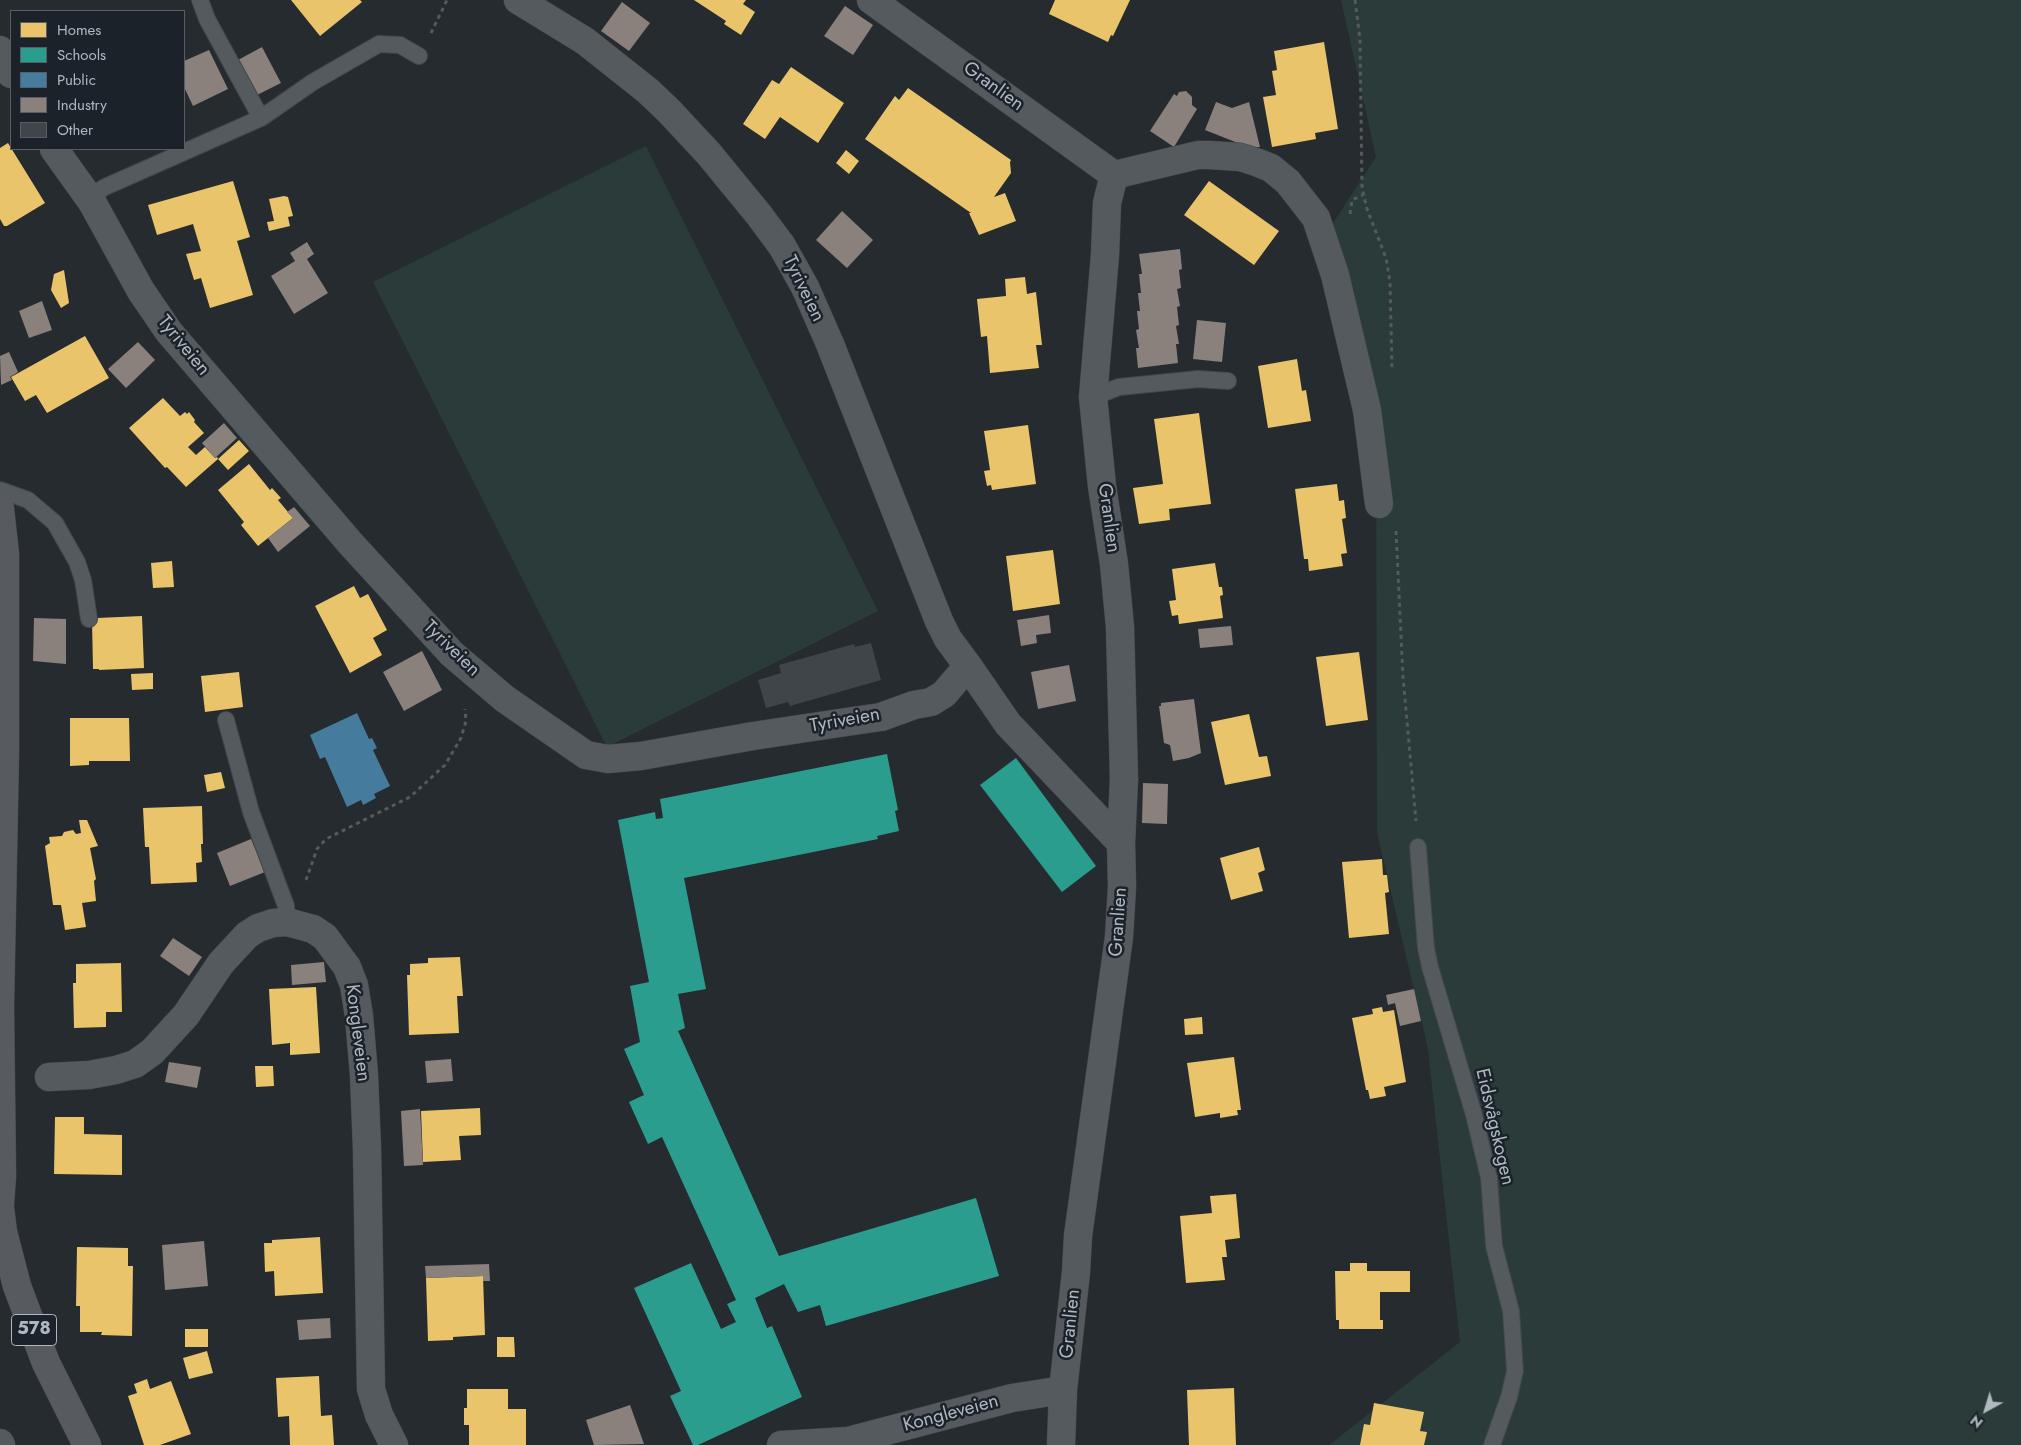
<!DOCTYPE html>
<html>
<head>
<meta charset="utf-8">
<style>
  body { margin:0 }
  #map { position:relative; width:2021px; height:1445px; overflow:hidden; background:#262b2f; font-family:Jost,sans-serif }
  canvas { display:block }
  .legend { position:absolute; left:10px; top:10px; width:175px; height:140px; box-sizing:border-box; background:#1b2229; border:1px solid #565e66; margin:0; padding:6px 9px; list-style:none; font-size:15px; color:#afb8c1 }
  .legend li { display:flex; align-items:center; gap:10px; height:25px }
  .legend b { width:25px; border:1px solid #565e66 }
  .north { position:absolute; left:1961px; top:1385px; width:50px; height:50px; -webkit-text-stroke:4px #1b2229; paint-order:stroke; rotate:219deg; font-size:14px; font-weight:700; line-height:20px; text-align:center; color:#afb8c1 }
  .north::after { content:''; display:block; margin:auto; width:18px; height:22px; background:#afb8c1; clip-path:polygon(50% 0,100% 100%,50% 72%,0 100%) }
</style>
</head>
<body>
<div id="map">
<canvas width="2021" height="1445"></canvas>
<ul class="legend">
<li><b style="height:14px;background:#e9c46a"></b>Homes</li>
<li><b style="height:14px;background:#2a9d8f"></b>Schools</li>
<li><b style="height:14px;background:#457b9d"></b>Public</li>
<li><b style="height:14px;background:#8a817c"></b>Industry</li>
<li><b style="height:14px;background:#404549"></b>Other</li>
</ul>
<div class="north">N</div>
</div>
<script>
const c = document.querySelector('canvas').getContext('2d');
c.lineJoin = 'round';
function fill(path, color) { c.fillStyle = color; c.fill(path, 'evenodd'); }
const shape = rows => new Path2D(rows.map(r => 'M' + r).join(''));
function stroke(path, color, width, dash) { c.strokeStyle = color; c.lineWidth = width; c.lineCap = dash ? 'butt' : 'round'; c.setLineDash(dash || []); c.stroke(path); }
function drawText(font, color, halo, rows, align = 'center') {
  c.font = font + ' Jost,sans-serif'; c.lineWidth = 5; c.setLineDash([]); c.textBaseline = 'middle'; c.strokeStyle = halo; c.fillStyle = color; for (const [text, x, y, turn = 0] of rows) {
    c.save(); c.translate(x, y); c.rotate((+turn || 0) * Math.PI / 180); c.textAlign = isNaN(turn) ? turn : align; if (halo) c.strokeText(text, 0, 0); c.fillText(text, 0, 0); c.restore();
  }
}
const green = shape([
  [1341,0,2021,0,2021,1445,1329,1445,1460,1342,1428,1049,1377,833,1376,434,1365,342,1313,254,1376,157],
  [646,146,878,611,607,747,373,282]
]);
const homes = shape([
  [291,0,360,0,362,2,320,36],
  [694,0,746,0,743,4,755,12,741,35,724,24,726,21],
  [1055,0,1130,0,1113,36,1111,35,1108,42,1049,14],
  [1324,42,1338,129,1315,133,1316,139,1272,147,1263,97,1276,95,1272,71,1277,70,1274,51],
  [791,67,844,103,818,143,780,117,765,139,743,124,772,80,779,84],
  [908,88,1011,160,1010,162,1011,173,994,197,1005,193,1016,221,979,235,969,213,971,213,865,139,895,96,899,100],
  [8,143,45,203,7,226,4,226,0,219,0,148],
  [846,150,859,161,849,174,836,163],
  [233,181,250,237,237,241,253,295,210,308,201,278,194,280,186,254,201,251,193,224,157,235,148,205],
  [1209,181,1279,231,1254,265,1184,215],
  [284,196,288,197,293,216,288,217,290,226,269,231,267,222,274,221,269,199],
  [64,270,69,303,61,308,51,290,54,274],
  [1025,277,1027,294,1036,292,1042,345,1036,345,1039,368,990,373,987,336,981,337,977,299,1006,296,1005,279],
  [85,336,109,378,47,413,36,395,25,401,11,377],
  [1297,359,1302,391,1306,390,1311,421,1268,428,1258,366],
  [163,398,180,416,185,412,187,414,189,412,195,420,194,422,204,433,188,447,196,455,205,447,215,458,217,457,218,459,186,487,167,467,165,468,129,428],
  [1199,413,1211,504,1169,509,1170,520,1139,524,1133,488,1163,484,1154,419],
  [1028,425,1036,484,992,490,991,485,987,486,984,471,990,470,984,431],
  [239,440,249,451,228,470,218,459],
  [249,464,270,490,272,488,281,498,278,500,293,518,258,546,241,525,244,522,218,490],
  [1337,484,1339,501,1344,500,1346,518,1342,519,1347,553,1341,554,1343,566,1309,571,1308,559,1304,559,1295,489],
  [1053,550,1060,604,1013,611,1006,556],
  [172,561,174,587,153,588,151,563],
  [1215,563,1219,587,1222,587,1223,595,1220,596,1223,618,1179,624,1178,615,1172,616,1169,601,1176,600,1172,569],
  [354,586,360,598,368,594,387,630,373,638,382,655,350,673,315,606],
  [142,616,144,668,99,670,99,669,93,669,92,621,97,621,97,618],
  [1359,652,1368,720,1326,726,1316,657],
  [239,672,243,707,205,712,201,676],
  [153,673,153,689,132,690,131,674],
  [1249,714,1259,757,1267,756,1271,776,1225,785,1211,722],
  [70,718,129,718,130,761,89,761,89,765,70,766],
  [221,772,225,788,207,792,204,775],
  [202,806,203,844,201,844,202,862,196,863,197,882,151,884,149,847,145,847,143,808],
  [79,820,87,820,98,846,90,848,96,879,94,881,96,901,82,903,86,927,65,930,61,905,53,905,45,846,50,843,49,837,62,836,64,832,73,830,76,834,81,833],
  [1259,847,1265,870,1258,873,1263,891,1231,900,1220,858],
  [1382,859,1383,875,1387,875,1389,892,1385,893,1389,934,1349,938,1342,862],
  [460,957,463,996,457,996,459,1033,409,1035,407,975,410,975,410,964,428,963,428,958],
  [121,963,122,1012,106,1012,106,1027,74,1028,73,983,76,983,76,964],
  [316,987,320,1053,290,1055,290,1043,272,1045,269,989],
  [1382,1007,1383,1012,1394,1010,1406,1082,1384,1087,1386,1096,1370,1099,1368,1090,1366,1090,1352,1018,1373,1014,1372,1009],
  [1202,1017,1203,1034,1185,1035,1184,1019],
  [1234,1057,1241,1110,1237,1110,1238,1115,1220,1118,1220,1113,1195,1117,1187,1063],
  [255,1066,273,1066,274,1086,256,1087],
  [480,1108,481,1135,459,1136,461,1160,423,1162,421,1111],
  [55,1117,84,1117,84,1134,122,1135,122,1175,54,1174],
  [1236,1194,1240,1238,1225,1240,1227,1257,1222,1257,1225,1280,1186,1283,1180,1216,1212,1213,1210,1196],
  [320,1237,323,1293,275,1296,274,1271,265,1272,264,1243,272,1243,272,1240],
  [77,1247,128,1248,128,1266,133,1266,132,1336,101,1335,102,1332,80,1332,80,1306,76,1306],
  [1350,1263,1367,1263,1367,1271,1410,1271,1410,1292,1380,1292,1380,1320,1383,1320,1383,1329,1339,1329,1339,1320,1336,1320,1335,1271,1350,1271],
  [483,1276,485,1335,453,1337,453,1340,428,1341,426,1278],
  [185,1329,208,1329,208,1347,185,1347],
  [497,1337,514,1337,515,1357,497,1357],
  [207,1351,213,1373,189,1379,183,1358],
  [319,1376,321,1416,332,1415,334,1445,290,1445,289,1416,278,1417,276,1378],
  [147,1379,150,1389,171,1381,191,1434,160,1445,144,1445,128,1396,137,1393,134,1384],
  [1234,1388,1236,1445,1189,1445,1187,1390],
  [467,1389,508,1389,508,1409,526,1409,526,1445,469,1445,469,1425,464,1425,464,1408,467,1408],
  [1374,1403,1424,1412,1420,1431,1427,1432,1424,1445,1360,1445,1364,1424,1370,1425]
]);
const schools = shape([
  [887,754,898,810,895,811,899,831,877,836,878,839,684,878,706,989,678,994,685,1028,678,1031,779,1256,976,1198,999,1276,826,1326,820,1305,798,1312,784,1284,755,1298,767,1328,772,1326,802,1397,698,1445,693,1445,670,1396,681,1391,634,1288,691,1263,721,1329,736,1322,727,1304,736,1300,662,1137,648,1144,629,1102,644,1095,624,1049,640,1042,630,986,649,982,618,820,655,812,656,819,663,818,660,799],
  [1016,758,1096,866,1062,892,980,785]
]);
const public = shape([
  [357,713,369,739,372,738,377,748,373,750,390,786,374,794,376,798,363,805,361,800,347,807,325,757,320,759,310,735]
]);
const industry = shape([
  [622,2,650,23,629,51,601,31],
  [845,6,873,25,853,55,824,36],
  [262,47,281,83,257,95,238,60],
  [209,50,228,89,193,106,184,87,184,61],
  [1186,91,1192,97,1192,105,1197,109,1174,147,1150,131,1174,94,1177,96,1179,92],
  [1216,102,1232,108,1249,102,1260,147,1248,147,1205,130],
  [842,211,873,240,847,268,816,240],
  [307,242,314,254,307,259,328,293,294,314,271,276,295,261,290,253],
  [1180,249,1182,269,1179,270,1181,288,1177,289,1180,306,1177,307,1179,325,1176,326,1179,344,1176,344,1178,363,1138,368,1136,348,1139,348,1136,330,1139,329,1137,311,1140,311,1138,293,1141,293,1139,274,1142,274,1139,254],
  [42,301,52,330,29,338,19,311],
  [1197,320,1226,323,1222,362,1193,359],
  [138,342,155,360,126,388,108,369],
  [9,352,18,372,10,377,12,380,1,385,0,356],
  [224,423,237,438,215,458,202,443],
  [294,507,310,526,278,552,268,538,293,518,287,512],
  [1049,615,1051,633,1036,635,1037,643,1021,646,1017,620],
  [34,618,66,619,66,664,33,661],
  [1231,626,1233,645,1200,648,1198,629],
  [422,651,442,690,404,711,383,672],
  [1069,665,1076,701,1038,709,1031,672],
  [1194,699,1201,753,1189,758,1173,761,1170,745,1164,743,1159,706,1161,706,1161,703],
  [1143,783,1168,784,1167,824,1142,823],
  [251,839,265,872,230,886,217,853],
  [173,938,202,957,189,976,160,956],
  [324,962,326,982,292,985,291,965],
  [1414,989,1421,1021,1400,1026,1395,1003,1388,1005,1386,995],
  [451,1059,453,1081,427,1083,425,1061],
  [169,1062,201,1067,197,1088,165,1082],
  [420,1109,423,1165,404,1166,401,1111],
  [204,1241,208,1286,165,1290,162,1245],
  [489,1264,490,1281,483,1281,483,1276,426,1278,425,1266],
  [330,1318,331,1338,299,1340,297,1320],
  [630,1405,644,1444,594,1445,586,1420]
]);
const building = shape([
  [871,643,881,680,790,706,788,702,766,708,758,680,781,673,779,665,854,644,855,647]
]);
const path = shape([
  [1355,0,1360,39,1362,188,1367,209,1386,258,1390,282,1392,369],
  [431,33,447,0],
  [1350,214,1352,200,1363,195],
  [1396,531,1403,677,1416,821],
  [306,880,317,849,326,839,410,797,445,765,461,738,466,721,465,709]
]);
const service = shape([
  [200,0,207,19,261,118],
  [92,202,94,194,105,187,261,118,313,82,379,44,400,45,419,56],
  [1093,397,1119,387,1149,384,1198,379,1228,381],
  [0,490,28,500,55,523,77,562,83,580,89,619],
  [226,720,251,812,286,906,287,922],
  [1418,847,1426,948,1430,967,1474,1115,1489,1178,1494,1246,1511,1311,1515,1371,1509,1397,1492,1445]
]);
const minor = shape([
  [871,0,1114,175,1107,203,1105,255,1093,397,1102,486,1114,564,1120,627,1124,779,1121,843,1122,887,1119,937,1078,1236,1076,1272,1063,1390,1061,1445],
  [0,50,11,74],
  [54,149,92,202,141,291,169,332,351,544,452,654,505,699,586,755,608,759,641,756,753,736,853,721,881,717,914,705,931,702,944,694,968,666,948,639,939,621,830,344,805,287,782,246,759,215,709,154,669,111,648,91,585,41,518,0],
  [1114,175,1198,155,1209,155,1240,157,1256,162,1271,168,1288,182,1316,218,1335,275,1367,410,1379,504],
  [968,666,1008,724,1121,843],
  [49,1077,89,1075,116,1070,135,1064,152,1052,186,1015,221,963,247,935,258,928,273,923,287,922,313,929,325,937,347,967,354,985,359,1016,364,1075,367,1149,371,1389,379,1415,394,1445],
  [0,1443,1,1445],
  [781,1445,848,1441,1012,1398,1063,1390]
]);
const primary = shape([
  [0,509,5,554,5,751,0,1006,2,1176,0,1204],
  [0,1208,3,1232,17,1286,46,1363,87,1445]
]);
const shields = [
  [34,1330,45]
];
const shieldNames = [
  ["578",34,1330]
];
const streetNames = [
  ["Granlien",993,87,36],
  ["Tyriveien",803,289,64],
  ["Tyriveien",183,346,51],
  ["Granlien",1108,518,82],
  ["Tyriveien",451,649,44],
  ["Tyriveien",845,721,-10],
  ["Granlien",1119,922,-86],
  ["Kongleveien",357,1033,83],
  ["Eidsvågskogen",1494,1127,77],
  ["Granlien",1071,1324,-84],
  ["Kongleveien",951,1414,-15]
];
fill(green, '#2a3b39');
fill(homes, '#e9c46a');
fill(schools, '#2a9d8f');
fill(public, '#457b9d');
fill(industry, '#8a817c');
fill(building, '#404549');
stroke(service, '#43474a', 18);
stroke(minor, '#43474a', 29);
stroke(primary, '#43484c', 29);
stroke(path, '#555a5c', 3, [4, 4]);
stroke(service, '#555a5e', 16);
stroke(minor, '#555a5e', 28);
stroke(primary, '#575b60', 28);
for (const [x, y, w] of shields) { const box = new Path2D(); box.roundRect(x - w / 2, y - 15.5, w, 31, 4); c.fillStyle = '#1b2229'; c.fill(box); stroke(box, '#afb8c1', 1); }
drawText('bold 18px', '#afb8c1', null, shieldNames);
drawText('19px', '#afb8c1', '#1b2229', streetNames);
</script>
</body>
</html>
